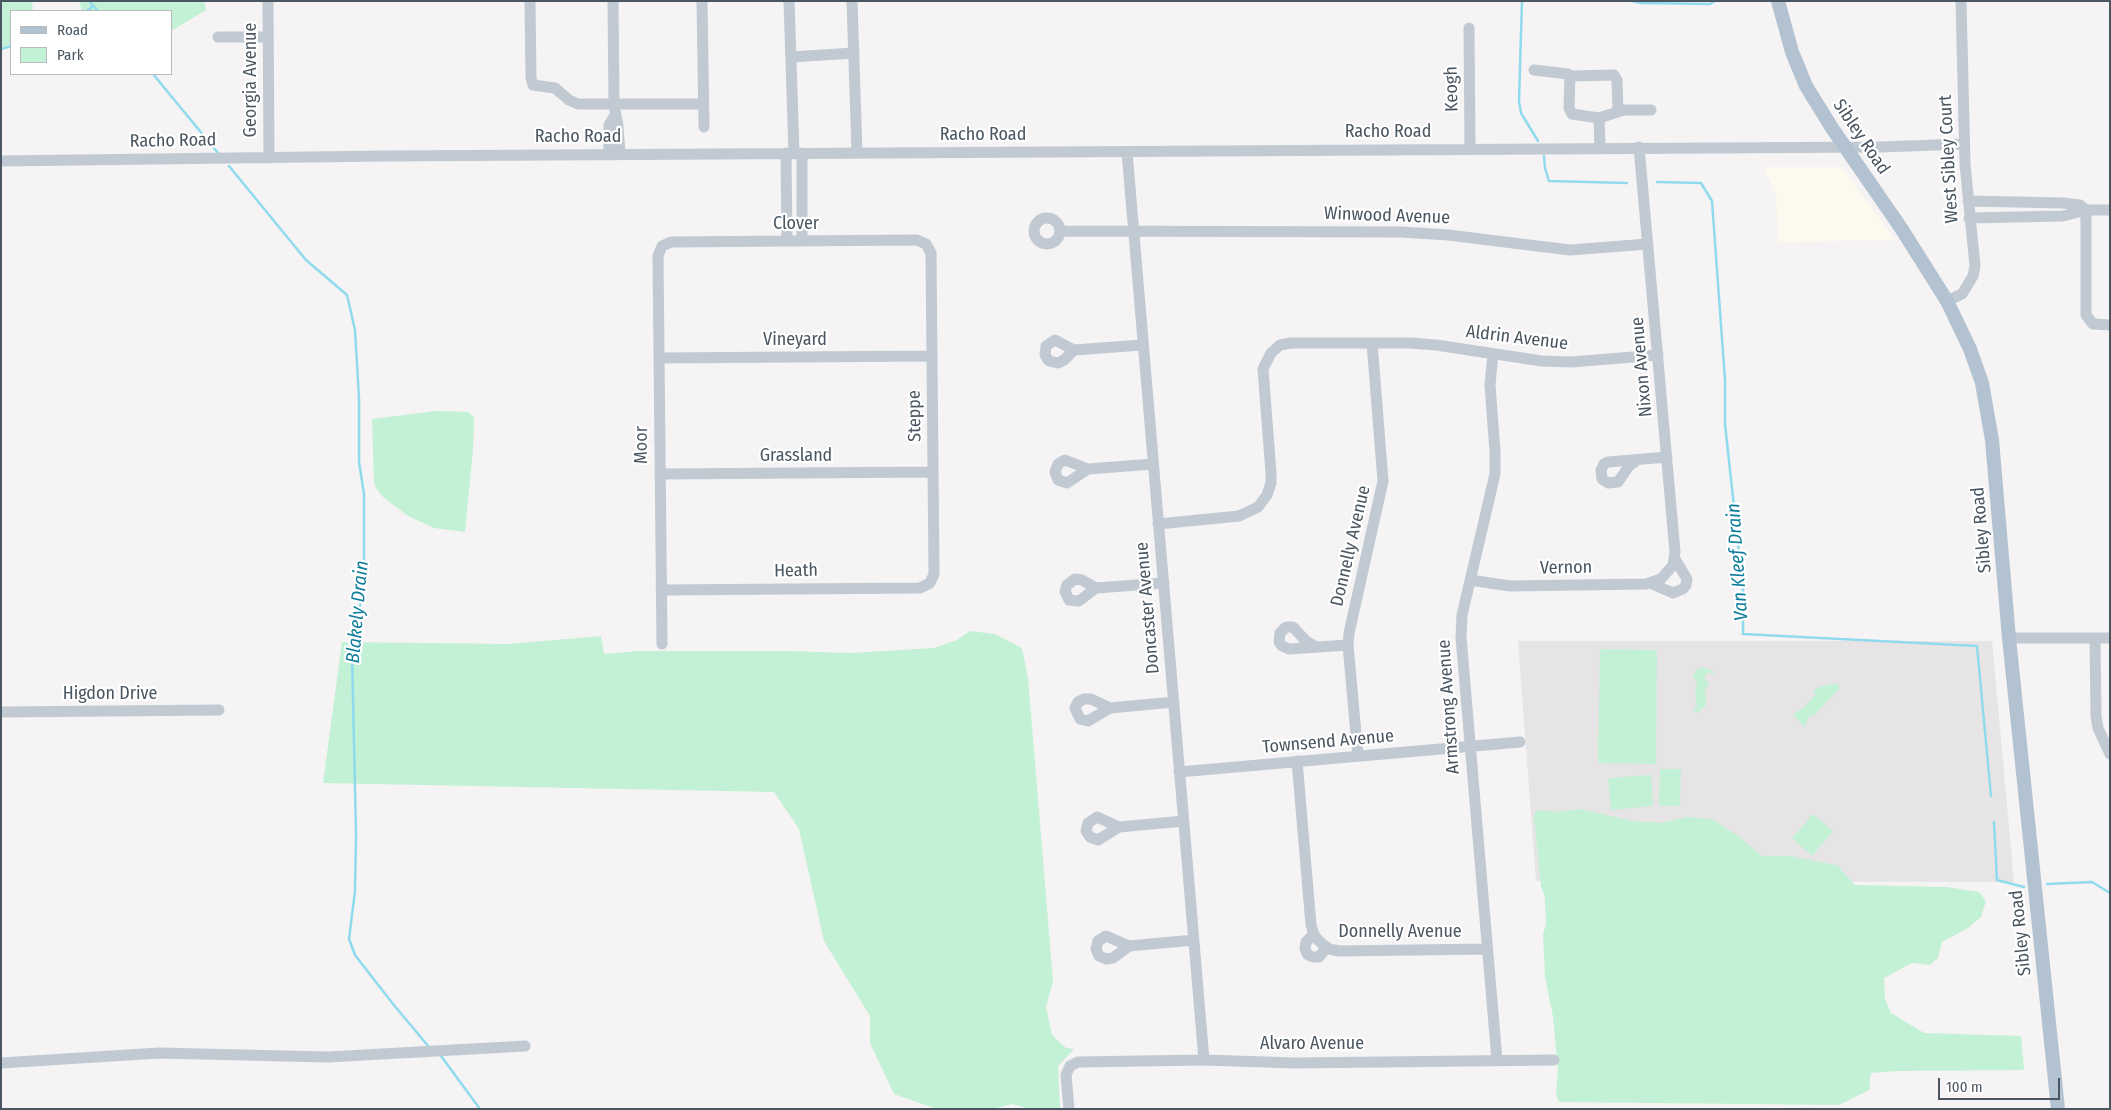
<!DOCTYPE html>
<html>
<head>
<meta charset="utf-8">
<style>
  body { margin:0 }
  #map { position:relative; width:2111px; height:1110px; overflow:hidden; background:#f5f3f3; font-family:"Fira Sans Condensed",sans-serif }
  canvas { display:block }
  .frame { position:absolute; inset:0; border:2px solid #4a5661; pointer-events:none }
  .legend { position:absolute; left:10px; top:10px; width:162px; height:65px; box-sizing:border-box; background:#fff; border:1px solid #b7bbc0; margin:0; padding:6px 9px; list-style:none; font-size:15px; color:#4a5661 }
  .legend li { display:flex; align-items:center; gap:10px; height:25px }
  .legend b { width:25px; border:1px solid #b7bbc0 }
  .scale { position:absolute; left:1938px; top:1078px; width:122px; height:22px; box-sizing:border-box; border:2px solid #4a5661; border-top:0; padding-left:6px; font-size:15px; line-height:18px; white-space:nowrap; color:#4a5661; -webkit-text-stroke:4px #fff; paint-order:stroke }
</style>
</head>
<body>
<div id="map">
<canvas width="2111" height="1110"></canvas>
<div class="frame"></div>
<ul class="legend">
<li><b style="height:6px;background:#b3c2d1"></b>Road</li>
<li><b style="height:14px;background:#c3f1d5"></b>Park</li>
</ul>
<div class="scale">100 m</div>
</div>
<script>
const c = document.querySelector('canvas').getContext('2d');
c.lineJoin = 'round';
function fill(path, color) { c.fillStyle = color; c.fill(path, 'evenodd'); }
const shape = rows => new Path2D(rows.map(r => 'M' + r).join(''));
function stroke(path, color, width, dash) { c.strokeStyle = color; c.lineWidth = width; c.lineCap = dash ? 'butt' : 'round'; c.setLineDash(dash || []); c.stroke(path); }
function drawText(font, color, halo, rows, align = 'center') {
  c.font = font + ' "Fira Sans Condensed",sans-serif'; c.lineWidth = 4.5; c.setLineDash([]); c.textBaseline = 'middle'; c.strokeStyle = halo; c.fillStyle = color; for (const [text, x, y, turn = 0] of rows) {
    c.save(); c.translate(x, y); c.rotate((+turn || 0) * Math.PI / 180); c.textAlign = isNaN(turn) ? turn : align; if (halo) c.strokeText(text, 0, 0); c.fillText(text, 0, 0); c.restore();
  }
}
const commercial = shape([
  [1763,167,1842,167,1895,240,1778,242,1776,194]
]);
const education = shape([
  [1518,641,1992,641,2014,882,1536,881]
]);
const green = shape([
  [1,1,32,1,33,11,11,11,11,44,1,48],
  [79,1,204,1,206,10,171,31,171,11,82,11],
  [436,411,469,412,474,418,473,450,465,532,434,528,408,516,383,497,376,488,374,482,372,419],
  [970,631,995,634,1022,648,1028,678,1053,981,1046,1007,1052,1035,1066,1048,1074,1049,1058,1066,1060,1109,1031,1109,1012,1104,992,1109,937,1109,894,1094,870,1043,870,1016,824,941,799,829,774,792,323,783,342,642,507,644,601,636,604,654,638,651,786,651,851,653,934,648,957,640],
  [1600,649,1657,650,1656,764,1598,763],
  [1703,667,1712,671,1715,675,1708,672,1704,678,1709,683,1705,692,1706,705,1698,713,1692,710,1697,707,1695,695,1697,680,1692,676,1699,668],
  [1832,684,1838,684,1839,689,1813,716,1810,715,1804,727,1793,714,1803,708,1816,694,1813,691,1822,686],
  [1660,769,1681,769,1680,806,1659,806],
  [1651,775,1653,806,1611,810,1608,778],
  [1580,809,1633,821,1662,823,1686,817,1712,819,1737,835,1762,856,1790,856,1837,865,1855,885,1947,887,1979,892,1986,901,1981,917,1968,928,1942,942,1938,958,1930,965,1912,963,1884,978,1885,999,1891,1013,1924,1033,2021,1036,2024,1070,1897,1071,1871,1073,1869,1090,1839,1105,1559,1102,1556,1095,1558,1070,1553,1017,1545,976,1543,935,1546,924,1545,898,1541,886,1534,816,1536,811,1543,810,1559,812],
  [1813,814,1833,831,1812,856,1792,838]
]);
const stream = shape([
  [89,1,98,11],
  [1522,1,1519,101,1521,113,1538,141],
  [1632,1,1641,3,1710,4,1715,1],
  [87,11,93,6],
  [1,49,11,46],
  [153,74,218,153],
  [1544,156,1545,168,1549,181,1627,183],
  [229,166,306,260,347,295,355,330,359,398,359,462,364,494,364,582,352,653,356,834,355,891,349,939,355,955,393,1004,429,1047],
  [1657,182,1701,183,1712,201,1725,380,1725,424,1743,590,1743,634,1977,646,1991,796],
  [1994,822,1997,880,2024,887],
  [2047,884,2092,882,2110,893],
  [441,1056,480,1109]
]);
const minor = shape([
  [268,1,269,158],
  [530,1,531,78,533,85,555,88,569,100,578,104,703,104],
  [613,1,614,105,618,126,620,154],
  [702,1,704,127],
  [789,1,794,153],
  [852,1,857,153],
  [1469,28,1470,149],
  [218,37,268,37],
  [791,57,854,53],
  [1534,70,1568,74,1570,76,1569,108,1572,114,1599,118],
  [1570,76,1614,75,1617,80,1618,112],
  [1600,148,1599,118,1624,110,1651,110],
  [1127,152,1204,1060],
  [786,153,787,241],
  [802,153,802,241],
  [609,155,609,125,615,115],
  [1,161,386,156,1880,147,1964,144],
  [1968,201,2063,203,2080,205,2086,210],
  [2086,210,2086,315,2093,324,2110,325],
  '1034 231a13 13 0 1 1 26 0a13 13 0 1 1-26 0Z',
  [1969,218,2063,216,2086,210,2110,210],
  [1061,231,1401,232,1448,235,1570,250,1648,244],
  [1947,301,1962,294,1973,276,1975,266,1965,164,1961,1],
  [1074,350,1064,360,1058,363,1049,361,1045,355,1046,346,1055,340,1074,350,1142,345],
  [1493,354,1490,385,1495,452,1495,474,1462,615,1461,637,1497,1060],
  [659,358,932,356],
  [1637,460,1629,466,1618,482,1608,483,1602,479,1601,470,1604,464,1608,462,1667,457],
  [1088,469,1065,460,1058,464,1055,472,1058,480,1067,483,1088,469,1153,464],
  [660,474,933,472],
  [1158,524,1239,516,1258,507,1267,495,1271,483,1271,473,1263,369,1271,353,1280,345,1291,343,1411,343,1436,345,1542,361,1571,362,1658,355],
  [1470,580,1510,586,1646,584,1661,579,1673,565,1675,552,1639,147],
  [1650,583,1673,593,1683,589,1686,585,1687,579,1675,559],
  [1096,588,1079,601,1069,600,1065,591,1067,585,1075,579,1082,580,1096,588,1164,583],
  [661,590,920,588,930,583,934,574,931,253,926,244,917,240,787,241,671,242,662,246,658,256,662,644],
  [2009,638,2110,638],
  [2095,638,2096,716,2098,728,2110,754],
  [1316,647,1306,641,1293,627,1286,627,1280,633,1279,642,1282,646,1289,649,1348,645],
  [1110,708,1088,721,1080,719,1075,708,1078,702,1084,699,1091,699,1110,708,1174,702],
  [1,712,219,710],
  [1358,756,1348,645,1349,633,1383,481,1372,343],
  [1297,761,1311,925,1314,935,1320,942,1329,949,1339,951,1487,949],
  [1179,772,1520,742],
  [1119,827,1098,840,1090,837,1086,831,1088,823,1097,817,1119,827,1184,821],
  [1314,934,1306,942,1305,949,1308,955,1313,957,1319,957,1327,947],
  [1129,946,1113,958,1106,959,1099,956,1096,949,1098,941,1106,936,1129,946,1194,940],
  [1,1063,159,1053,328,1057,525,1046],
  [1069,1109,1066,1075,1070,1066,1078,1062,1204,1060,1295,1063,1554,1060]
]);
const major = shape([
  [1778,1,1792,52,1806,86,1832,128,1901,228,1947,301,1970,349,1982,383,1992,440,2009,638,2058,1109]
]);
const streetNames = [
  ["Georgia Avenue",251,80,-90],
  ["Keogh",1452,89,-91],
  ["Racho Road",1388,132],
  ["Racho Road",983,135],
  ["Racho Road",578,137],
  ["Sibley Road",1861,137,56],
  ["Racho Road",173,141,-1],
  ["West Sibley Court",1949,159,-93],
  ["Winwood Avenue",1387,216,2],
  ["Clover",796,224],
  ["Aldrin Avenue",1517,338,7],
  ["Vineyard",795,340],
  ["Nixon Avenue",1642,367,-95],
  ["Steppe",915,416,-91],
  ["Moor",642,445,-90],
  ["Grassland",796,456],
  ["Sibley Road",1982,530,-95],
  ["Donnelly Avenue",1351,546,-77],
  ["Vernon",1566,568,-1],
  ["Heath",796,571,-1],
  ["Doncaster Avenue",1148,608,-95],
  ["Higdon Drive",110,694],
  ["Armstrong Avenue",1449,707,-94],
  ["Townsend Avenue",1328,742,-5],
  ["Donnelly Avenue",1400,932],
  ["Sibley Road",2021,933,-96],
  ["Alvaro Avenue",1312,1044]
];
const waterNames = [
  ["Van Kleef Drain",1738,562,-94],
  ["Blakely Drain",358,612,-85]
];
fill(commercial, '#fdf9ef');
fill(education, '#e6e4e5');
fill(green, '#c3f1d5');
stroke(stream, '#90daee', 2.5);
stroke(minor, '#c1cad2', 11);
stroke(major, '#b3c2d1', 14);
drawText('18px', '#4a5661', '#fff', streetNames);
drawText('italic 19px', '#0c7c9b', '#fff', waterNames);
</script>
</body>
</html>
